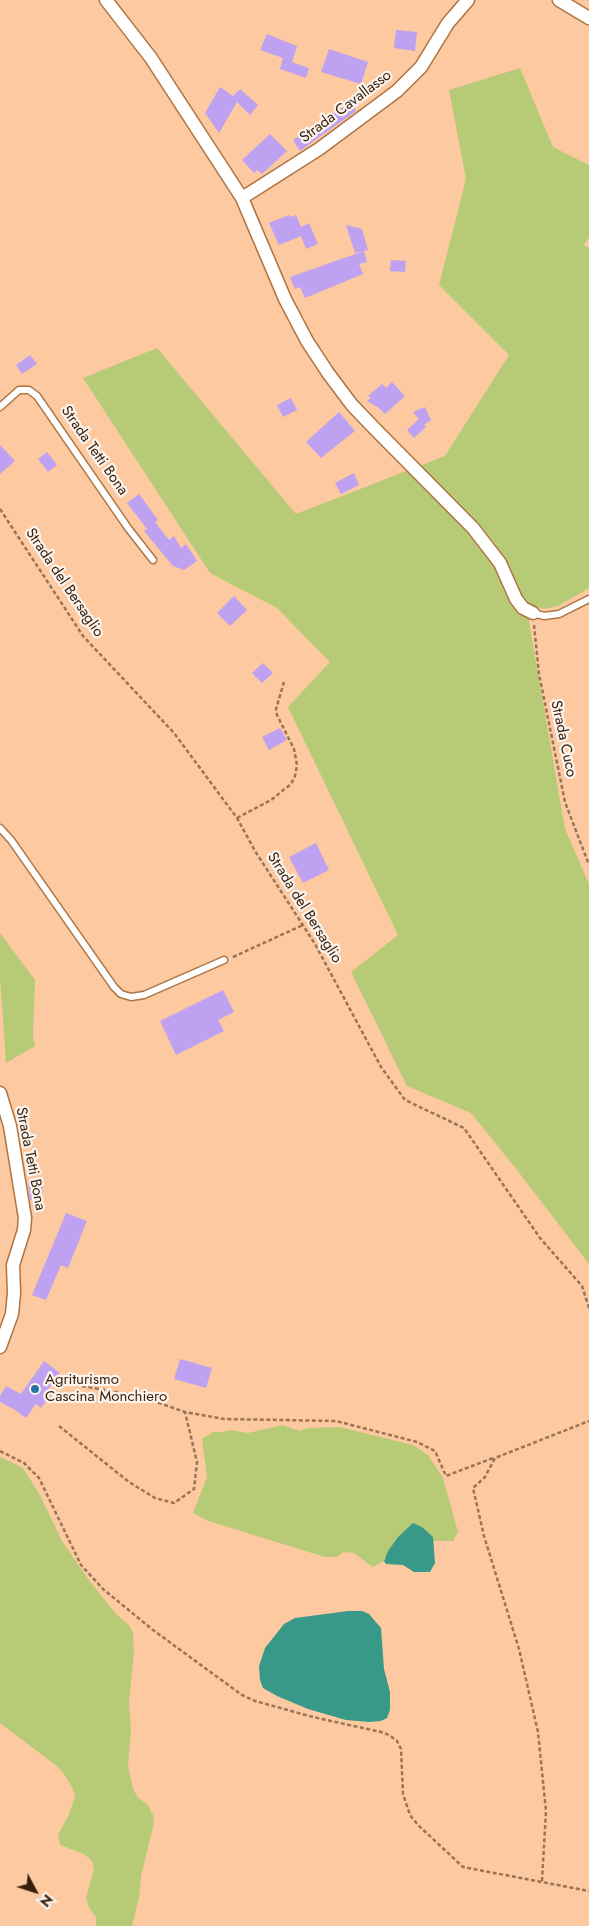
<!DOCTYPE html>
<html>
<head>
<meta charset="utf-8">
<style>
  body { margin:0 }
  #map { position:relative; width:589px; height:1926px; overflow:hidden; background:#fcc9a0; font-family:Jost,sans-serif }
  canvas { display:block }
  .north { position:absolute; left:10px; top:1866px; width:50px; height:50px; -webkit-text-stroke:4px #fbf4ef; paint-order:stroke; rotate:130deg; font-size:14px; font-weight:700; line-height:20px; text-align:center; color:#371f09 }
  .north::after { content:''; display:block; margin:auto; width:18px; height:22px; background:#371f09; clip-path:polygon(50% 0,100% 100%,50% 72%,0 100%) }
</style>
</head>
<body>
<div id="map">
<canvas width="589" height="1926"></canvas>
<div class="north">N</div>
</div>
<script>
const c = document.querySelector('canvas').getContext('2d');
c.lineJoin = 'round';
function fill(path, color) { c.fillStyle = color; c.fill(path, 'evenodd'); }
const shape = rows => new Path2D(rows.map(r => 'M' + r).join(''));
function stroke(path, color, width, dash) { c.strokeStyle = color; c.lineWidth = width; c.lineCap = dash ? 'butt' : 'round'; c.setLineDash(dash || []); c.stroke(path); }
function drawText(font, color, halo, rows, align = 'center') {
  c.font = font + ' Jost,sans-serif'; c.lineWidth = 4.5; c.setLineDash([]); c.textBaseline = 'middle'; c.strokeStyle = halo; c.fillStyle = color; for (const [text, x, y, turn = 0] of rows) {
    c.save(); c.translate(x, y); c.rotate((+turn || 0) * Math.PI / 180); c.textAlign = isNaN(turn) ? turn : align; if (halo) c.strokeText(text, 0, 0); c.fillText(text, 0, 0); c.restore();
  }
}
const green = shape([
  [520,68,553,147,589,165,589,237,584,245,589,248,589,588,558,606,544,609,526,604,565,829,589,884,589,1264,517,1170,471,1113,407,1086,351,972,398,935,288,707,330,662,277,608,210,573,83,378,157,348,296,514,445,456,509,355,439,285,466,179,449,90],
  [0,933,35,980,33,1036,35,1046,6,1063,0,978],
  [283,1425,299,1431,308,1428,340,1427,413,1445,428,1455,443,1478,458,1532,453,1541,433,1541,433,1537,384,1558,384,1561,373,1567,354,1553,344,1552,336,1557,325,1557,208,1521,193,1513,207,1477,202,1439,213,1432,222,1432,230,1430,248,1433],
  [0,1457,23,1468,40,1495,62,1541,88,1579,116,1614,129,1625,133,1633,134,1653,129,1702,131,1730,128,1766,133,1789,138,1798,148,1805,153,1815,154,1823,141,1876,139,1898,132,1926,96,1926,96,1917,89,1908,86,1897,94,1870,92,1861,84,1854,60,1845,58,1835,69,1814,75,1797,73,1789,64,1774,58,1767,0,1723]
]);
const water = shape([
  [413,1523,422,1527,433,1537,435,1563,430,1572,414,1572,403,1565,386,1564,384,1561,388,1551,398,1537],
  [348,1611,362,1611,369,1614,381,1628,384,1669,390,1692,390,1710,387,1718,381,1721,369,1722,346,1720,308,1709,277,1696,263,1688,260,1680,259,1666,265,1648,284,1624,295,1618]
]);
const building = shape([
  [396,30,417,32,415,51,394,48],
  [267,34,297,46,292,62,309,68,306,78,280,69,283,58,286,59,260,50],
  [329,49,368,62,361,84,321,72],
  [220,87,233,96,240,89,258,105,250,115,237,102,219,133,205,113],
  [351,102,356,111,300,151,293,140],
  [270,134,287,151,262,174,257,170,254,173,242,160],
  [289,215,290,217,296,215,301,227,309,223,318,244,306,249,301,236,279,245,269,223],
  [346,225,362,229,368,250,355,253],
  [364,251,367,262,359,264,363,274,305,298,300,287,295,289,290,277],
  [391,260,406,261,405,272,390,271],
  [30,355,37,364,22,374,16,365],
  [392,382,405,396,385,414,379,408,367,401,371,398,368,396,382,384,386,388],
  [291,398,297,410,283,417,277,405],
  [425,407,431,420,424,425,426,427,414,438,407,430,419,419,413,412],
  [339,412,355,431,321,458,306,442],
  [0,445,15,461,0,474],
  [47,452,57,465,48,472,38,459],
  [354,473,359,485,341,494,335,483],
  [139,494,158,520,155,522,169,540,174,536,181,548,186,544,197,561,184,570,173,566,144,531,147,529,127,503],
  [234,596,247,610,230,626,217,613],
  [263,663,273,673,262,683,252,673],
  [280,728,287,740,269,750,262,737],
  [316,843,329,870,303,883,289,857],
  [223,990,234,1012,218,1020,224,1031,176,1055,160,1021],
  [28,1180,43,1181,42,1201,30,1200],
  [66,1213,87,1221,68,1268,61,1265,46,1300,32,1295],
  [180,1359,212,1368,206,1388,174,1379],
  [44,1361,60,1373,48,1389,53,1392,41,1408,36,1404,26,1418,15,1410,0,1402,0,1396,6,1386,21,1394]
]);
const path = shape([
  [0,509,83,636,174,733,237,818,255,851,315,944,381,1067,405,1100,464,1128,540,1238,582,1286,589,1308],
  [534,625,539,674,565,802,589,865],
  [237,818,271,800,291,784,295,776,297,765,294,749,277,715,276,709,284,682],
  [233,957,303,925],
  [82,1386,139,1396,185,1412,224,1419,336,1421,417,1442,435,1451,446,1476,493,1458],
  [59,1426,129,1482,155,1498,174,1503,194,1489,197,1462,185,1412],
  [0,1451,24,1463,39,1478,81,1565,103,1589,153,1630,242,1695,255,1701,313,1717,381,1732,389,1735,397,1741,401,1749,403,1794,410,1815,418,1825,463,1867,589,1891],
  [542,1881,546,1811,538,1732,519,1649,484,1536,473,1488,485,1477,495,1458,589,1421]
]);
const service = shape([
  [0,407,19,390,29,390,37,396,128,528,153,560],
  [533,613,544,616,559,614,589,599],
  [0,828,11,840,114,987,121,994,131,997,144,995,224,960]
]);
const minor = shape([
  [106,0,151,58,242,198,285,299,307,341,328,373,352,405,376,430,473,528,500,563,516,599,523,608,533,613],
  [559,0,589,18],
  [242,198,319,149,397,91,421,67,448,23,468,0],
  [0,1093,10,1126,25,1218,24,1230,13,1265,14,1293,12,1314,0,1347]
]);
const markers = [
  [35,1389,5,"#2174a4"]
];
const streetNames = [
  ["Strada Cavallasso",346,107,-37],
  ["Strada Tetti Bona",94,451,55],
  ["Strada del Bersaglio",64,583,56],
  ["Strada Cuco",563,739,78],
  ["Strada del Bersaglio",304,908,58],
  ["Strada Tetti Bona",30,1159,79]
];
const poiNames = [
  ["Agriturismo",45,1380],
  ["Cascina Monchiero",45,1397]
];
fill(green, '#b7cb77');
fill(water, '#399989');
fill(building, '#bea1f1');
stroke(service, '#af7442', 9);
stroke(minor, '#af7442', 15);
stroke(path, '#9a7455', 2.5, [4, 2.5]);
stroke(service, '#fff', 6);
stroke(minor, '#fff', 12);
for (const [x, y, r, color] of markers) { const dot = new Path2D(); dot.arc(x, y, r, 0, 2 * Math.PI); c.fillStyle = color; c.fill(dot); stroke(dot, '#fbf4ef', 2); }
drawText('15px', '#371f09', '#fbf4ef', streetNames);
drawText('15px', '#371f09', '#fbf4ef', poiNames, 'left');
</script>
</body>
</html>
